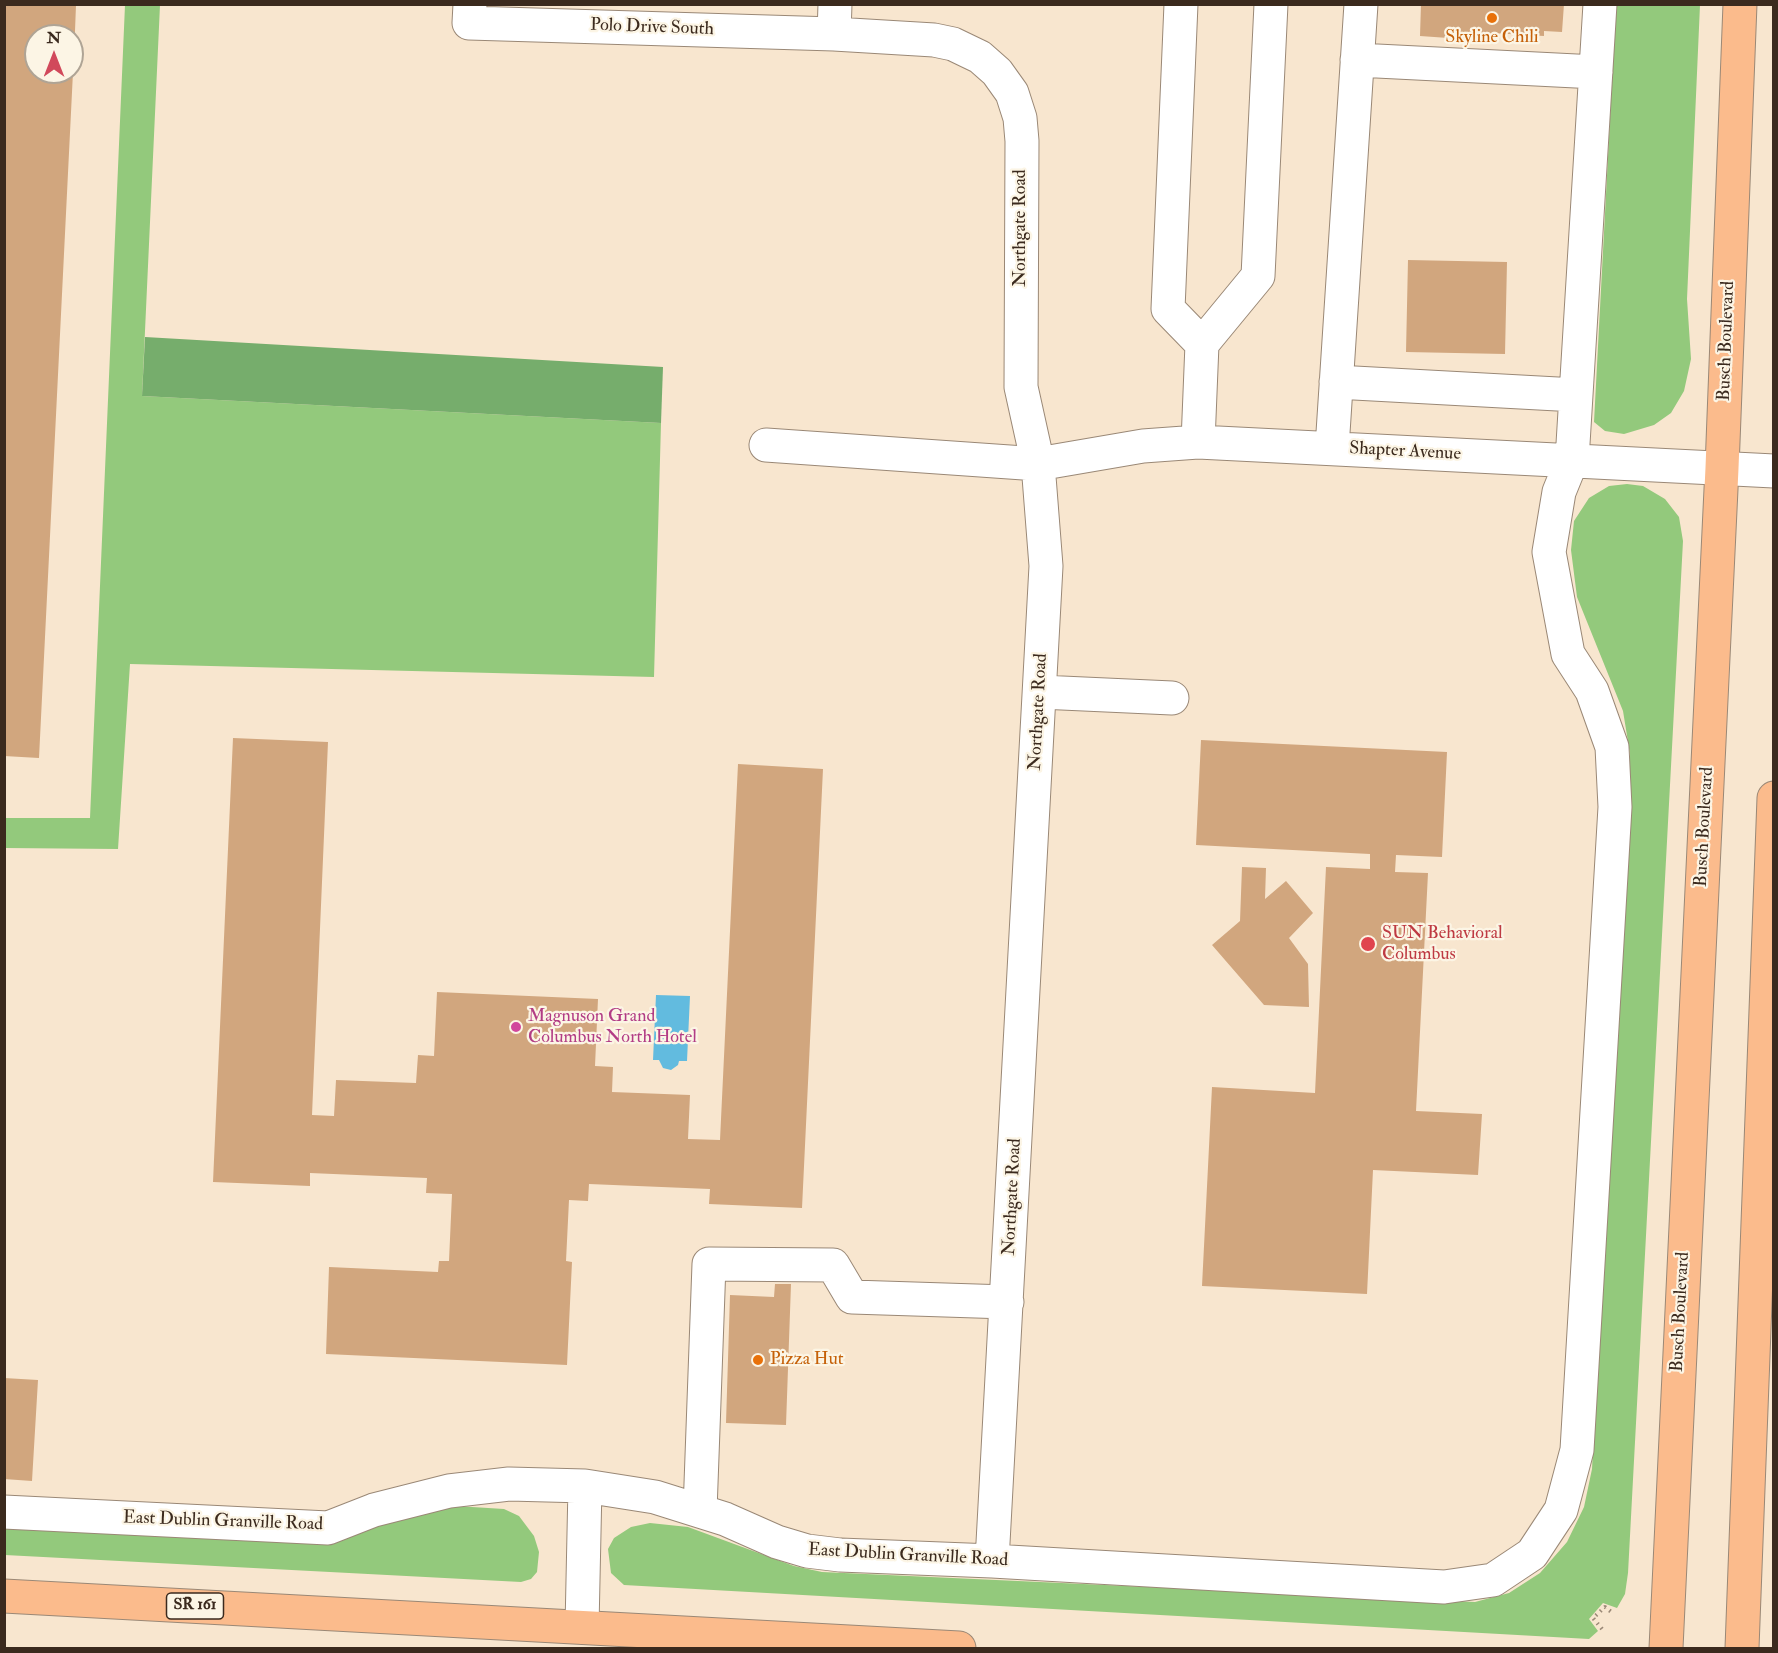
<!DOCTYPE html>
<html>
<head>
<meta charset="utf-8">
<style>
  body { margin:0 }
  #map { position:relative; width:1778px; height:1653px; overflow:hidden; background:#f8e6cf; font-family:"IM FELL Double Pica",serif }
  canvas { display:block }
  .frame { position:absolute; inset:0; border:6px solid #3b2a1e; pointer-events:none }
  .north { position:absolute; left:24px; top:24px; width:60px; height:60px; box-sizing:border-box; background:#fcf5e5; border:2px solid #afa495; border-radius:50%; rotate:0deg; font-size:16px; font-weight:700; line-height:24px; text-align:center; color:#3b2a1e }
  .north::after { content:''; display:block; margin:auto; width:21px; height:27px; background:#d1495b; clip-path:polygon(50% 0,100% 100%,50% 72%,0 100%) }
</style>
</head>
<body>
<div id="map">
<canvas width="1778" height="1653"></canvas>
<div class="frame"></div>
<div class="north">N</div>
</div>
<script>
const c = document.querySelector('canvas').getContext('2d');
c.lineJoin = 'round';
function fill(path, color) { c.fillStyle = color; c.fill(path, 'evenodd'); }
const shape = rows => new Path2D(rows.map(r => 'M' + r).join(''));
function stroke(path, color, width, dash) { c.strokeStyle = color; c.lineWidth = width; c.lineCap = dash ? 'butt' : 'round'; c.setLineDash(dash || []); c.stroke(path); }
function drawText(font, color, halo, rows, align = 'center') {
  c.font = font + ' "IM FELL Double Pica",serif'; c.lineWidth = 4.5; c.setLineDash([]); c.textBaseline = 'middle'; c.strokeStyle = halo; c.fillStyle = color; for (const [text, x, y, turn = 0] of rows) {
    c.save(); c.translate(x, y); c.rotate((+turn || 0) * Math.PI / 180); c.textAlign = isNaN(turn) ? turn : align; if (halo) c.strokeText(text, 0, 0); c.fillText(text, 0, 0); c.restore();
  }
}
const green = shape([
  [125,5,160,5,142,396,661,423,654,677,130,664,118,849,5,848,5,818,90,818],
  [1616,5,1700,5,1687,299,1691,359,1684,391,1671,413,1654,425,1624,434,1605,431,1594,422],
  [1627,484,1643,486,1665,499,1679,517,1683,541,1628,1573,1625,1594,1617,1608,1603,1603,1589,1619,1598,1631,1589,1639,624,1585,611,1573,608,1549,614,1538,631,1527,650,1523,688,1527,794,1566,822,1572,1475,1602,1509,1593,1540,1573,1567,1542,1584,1507,1592,1469,1630,754,1623,711,1577,597,1571,550,1574,521,1589,498,1609,486],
  [456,1506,504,1509,519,1516,534,1536,539,1552,537,1572,531,1579,521,1582,5,1555,4,1528,337,1540,422,1512]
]);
const forest = shape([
  [145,337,663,367,661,423,142,396]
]);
const water = shape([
  [656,995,690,996,687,1061,679,1061,678,1065,671,1070,663,1068,659,1060,653,1060]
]);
const building = shape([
  [1421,4,1564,4,1562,32,1544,31,1544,36,1492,33,1491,41,1420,36],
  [4,5,76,5,74,57,72,36,36,36,36,72,73,72,39,758,4,756],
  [1408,260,1507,262,1505,354,1406,352],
  [233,738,328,742,312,1115,334,1116,336,1080,416,1083,418,1055,434,1056,437,992,598,999,595,1066,613,1067,612,1092,690,1095,688,1139,720,1140,738,764,823,769,802,1208,709,1204,710,1189,589,1184,588,1201,569,1200,566,1261,572,1262,567,1365,326,1354,329,1267,438,1272,439,1261,449,1261,452,1194,426,1193,427,1178,310,1173,310,1186,213,1182],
  [1201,740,1447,752,1442,857,1396,855,1395,872,1428,873,1416,1111,1482,1114,1478,1175,1373,1170,1367,1294,1202,1286,1212,1087,1315,1093,1326,867,1370,869,1370,854,1196,845],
  [1242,867,1266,868,1265,899,1286,881,1313,913,1289,938,1308,964,1309,1007,1264,1005,1212,945,1240,921],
  [775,1284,791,1284,786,1425,726,1423,730,1295,774,1297],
  [4,1378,38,1380,32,1481,4,1479]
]);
const path = shape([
  [1602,1629,1593,1618,1605,1607,1614,1614]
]);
const minor = shape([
  [470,4,469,23,834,34,934,40,953,44,980,57,997,72,1012,93,1020,118,1022,141,1021,387,1038,464,1046,566,992,1561],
  [1181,4,1168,309,1202,344],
  [834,34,835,4],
  [1357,60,1596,72],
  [1336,382,1576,395],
  [1198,442,1202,344,1258,276,1271,4],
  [766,445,1038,464,1143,446,1198,442,1774,471],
  [1332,448,1361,4],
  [1040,692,1172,698],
  [700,1511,709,1264,833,1265,852,1297,1007,1302],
  [4,1512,328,1528,374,1510,449,1491,509,1484,585,1486,655,1497,725,1519,777,1542,807,1551,840,1555,992,1561,1444,1587,1493,1580,1532,1554,1561,1510,1577,1450,1615,807,1612,747,1592,691,1568,654,1549,552,1559,492,1572,460,1600,4],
  [582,1627,585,1486]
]);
const major = shape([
  [4,1596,959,1648],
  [1666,1648,1722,468,1740,4],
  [1742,1648,1774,798]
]);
const markers = [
  [1492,18,6,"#e8710a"],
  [1368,944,8,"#e0444e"],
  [516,1027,6,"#d1479c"],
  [758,1360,6,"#e8710a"]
];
const shields = [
  [195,1606,57]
];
const shieldNames = [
  ["SR 161",195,1606]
];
const streetNames = [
  ["Polo Drive South",652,28,2],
  ["Northgate Road",1021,228,-90],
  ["Busch Boulevard",1727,341,-88],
  ["Shapter Avenue",1405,452,3],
  ["Northgate Road",1039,712,-87],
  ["Busch Boulevard",1705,827,-87],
  ["Northgate Road",1013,1197,-87],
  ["Busch Boulevard",1681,1312,-87],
  ["East Dublin Granville Road",223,1522,2],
  ["East Dublin Granville Road",908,1556,3]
];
const foodNames = [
  ["Skyline Chili",1492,38],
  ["Pizza Hut",770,1360,"left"]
];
const healthNames = [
  ["SUN Behavioral",1382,934],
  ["Columbus",1382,955]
];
const hotelNames = [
  ["Magnuson Grand",528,1017],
  ["Columbus North Hotel",528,1038]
];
fill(green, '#93c97c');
fill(forest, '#76ad6c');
fill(water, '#62bbdf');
fill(building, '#d1a67e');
stroke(minor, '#9a8876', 35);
stroke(major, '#9a8876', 35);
stroke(path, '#9a8876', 4, [1.5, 4.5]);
stroke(minor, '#fff', 33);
stroke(major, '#fbbb8c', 33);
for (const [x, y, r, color] of markers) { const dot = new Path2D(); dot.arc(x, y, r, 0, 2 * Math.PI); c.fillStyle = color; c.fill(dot); stroke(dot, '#fcf5e5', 2); }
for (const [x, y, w] of shields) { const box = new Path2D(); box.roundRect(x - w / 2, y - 13, w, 26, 4.5); c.fillStyle = '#fcf5e5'; c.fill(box); stroke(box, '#3b2a1e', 1.5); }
drawText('bold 16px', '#3b2a1e', null, shieldNames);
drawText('18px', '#3b2a1e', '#fcf5e5', streetNames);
drawText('18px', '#c56008', '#fcf5e5', foodNames);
drawText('18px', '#be3a42', '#fcf5e5', healthNames, 'left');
drawText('18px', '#b23c85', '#fcf5e5', hotelNames, 'left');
</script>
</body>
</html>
